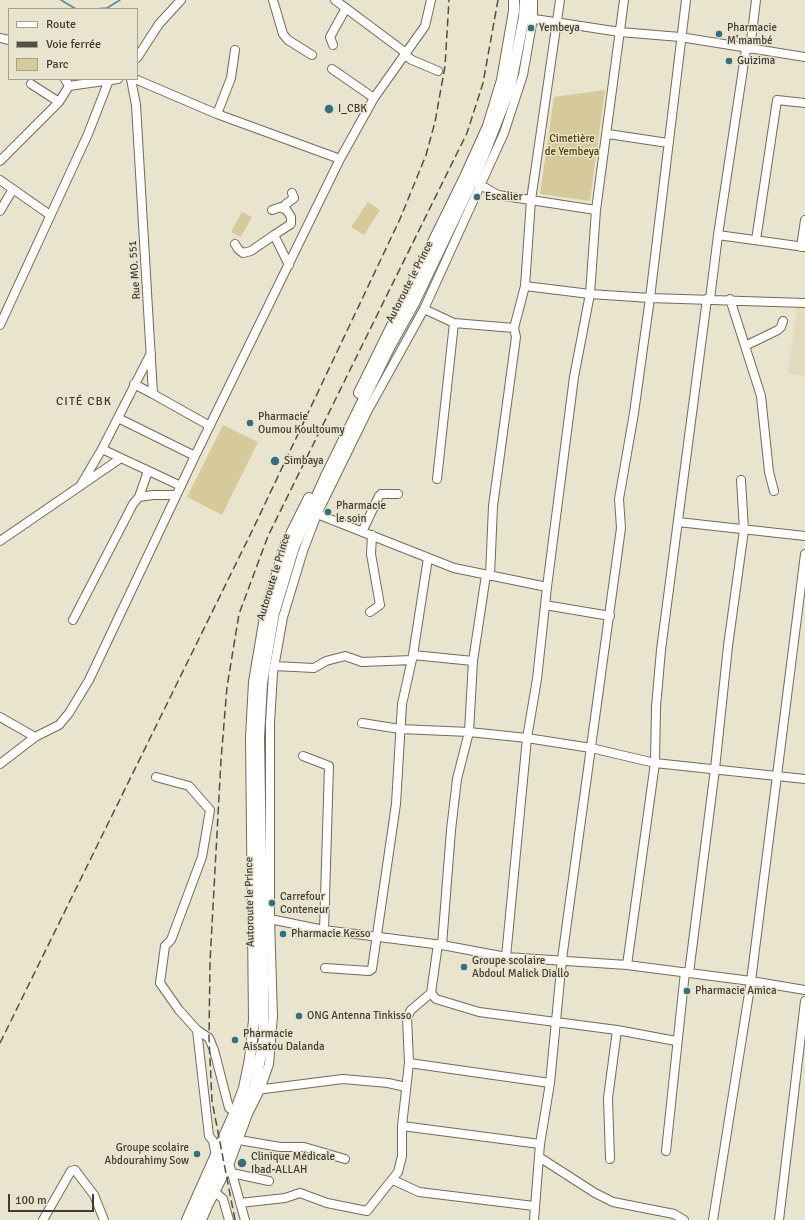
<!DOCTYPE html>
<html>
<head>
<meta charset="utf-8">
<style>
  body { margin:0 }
  #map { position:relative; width:805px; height:1220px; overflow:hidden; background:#e9e4ce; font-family:Signika,sans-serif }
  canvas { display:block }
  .legend { position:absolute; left:8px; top:8px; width:130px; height:72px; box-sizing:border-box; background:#e9e4ce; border:1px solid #a5a190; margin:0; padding:5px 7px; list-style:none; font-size:12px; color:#3e3c33 }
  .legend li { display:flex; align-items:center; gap:8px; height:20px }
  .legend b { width:20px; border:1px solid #a5a190 }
  .scale { position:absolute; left:8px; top:1194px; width:86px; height:18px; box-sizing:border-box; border:2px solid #3e3c33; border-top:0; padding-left:5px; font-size:12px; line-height:14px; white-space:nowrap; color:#3e3c33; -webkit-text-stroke:3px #e9e4ce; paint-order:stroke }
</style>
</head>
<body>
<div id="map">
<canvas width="805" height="1220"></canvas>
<ul class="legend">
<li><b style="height:5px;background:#fff"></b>Route</li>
<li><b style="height:5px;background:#525045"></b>Voie ferrée</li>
<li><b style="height:11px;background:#d7ca9a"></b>Parc</li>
</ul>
<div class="scale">100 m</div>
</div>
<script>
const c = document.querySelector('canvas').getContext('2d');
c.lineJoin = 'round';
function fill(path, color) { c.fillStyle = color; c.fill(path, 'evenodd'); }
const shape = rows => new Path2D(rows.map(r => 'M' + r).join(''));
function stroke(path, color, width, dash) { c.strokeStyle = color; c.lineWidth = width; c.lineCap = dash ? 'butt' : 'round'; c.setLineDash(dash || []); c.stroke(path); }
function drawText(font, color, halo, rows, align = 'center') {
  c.font = font + ' Signika,sans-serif'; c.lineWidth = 3; c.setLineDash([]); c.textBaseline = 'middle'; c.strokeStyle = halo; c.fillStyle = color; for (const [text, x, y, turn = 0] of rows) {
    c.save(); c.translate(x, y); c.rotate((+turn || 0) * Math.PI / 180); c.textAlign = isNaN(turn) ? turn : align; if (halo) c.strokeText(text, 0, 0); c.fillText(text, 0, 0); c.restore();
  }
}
const built = shape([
  [797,307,805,308,805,376,788,374]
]);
const green = shape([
  [605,90,590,201,540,194,554,97],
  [368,202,380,210,364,235,351,227],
  [242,212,252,217,241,237,231,232],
  [223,425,258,442,222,515,187,497]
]);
const stream = shape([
  [61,0,76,9],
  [94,9,107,8,120,0]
]);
const minor = shape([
  [273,0,283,34,288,40,312,55],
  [335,0,406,53],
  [528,18,620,32,680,37,805,57],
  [0,38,9,40],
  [333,45,330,37,346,8],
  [750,49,756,0],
  [404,55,412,60,438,71],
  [137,58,159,24,181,0],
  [332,69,374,98],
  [65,79,69,86],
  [131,79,136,105,153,394,210,426],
  [135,79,217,114,340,159],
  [31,84,59,102],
  [217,114,231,78,235,50],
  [608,134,668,143],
  [0,161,59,102,69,86,118,79],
  [0,180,50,215],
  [477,183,498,195,596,210],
  [284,209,286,204,294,198,292,193],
  [272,210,281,207,286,209,291,217,291,224,274,235,289,265],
  [0,211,13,189],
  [718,235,805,247],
  [756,240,777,100,805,103],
  [235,244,238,249,243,253,251,251,274,235],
  [801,247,805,220],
  [525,286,590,294,650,298,805,303],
  [710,299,718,235,746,49],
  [730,299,761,396,769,472,774,491],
  [424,309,454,323,514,328],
  [0,325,88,134,109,80],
  [745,346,778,330,781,327,783,321],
  [134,384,153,394],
  [118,418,195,456],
  [102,449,121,458],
  [437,479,454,323],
  [82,483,102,449,151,353],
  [139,497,148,471],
  [312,512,454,568,547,587],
  [678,522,805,536],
  [362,532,379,496,381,494,398,494],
  [0,541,121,458,181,486],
  [490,576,493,506,516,337,514,328,525,286,531,200,560,0],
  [545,605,610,616],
  [370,612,380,605,371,554,372,535],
  [73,620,133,504,139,497,153,495,176,495],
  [413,655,473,661],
  [274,666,314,668,326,661,345,656,362,662,412,660],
  [0,717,35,737,59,725,69,713,89,680,195,456,340,159,374,98,425,26,431,0],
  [362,723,400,729,469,732,527,738,591,748,655,763,805,779],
  [303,756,329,766,324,930],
  [0,764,35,737],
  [156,777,189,786,210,810,202,857,171,940,165,946,160,983,179,1010,197,1030,209,1038,214,1050,229,1108,235,1112],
  [265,918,324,930,442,945,506,957,627,965,751,981,805,990],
  [438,944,431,993,436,999,479,1012,617,1030,676,1041],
  [442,945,451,830,457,779,469,732,473,661,486,575],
  [506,957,527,738,537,679,547,587,574,377,590,294,596,210,624,0],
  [627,965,655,763,656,707,661,650,707,299],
  [325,968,369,971,372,969,396,804,402,704,413,655,428,558],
  [689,973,715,769,728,646,744,530,741,480],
  [197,1030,209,1136,213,1141,216,1156],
  [409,1063,550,1083],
  [256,1090,343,1079,388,1083,406,1087],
  [402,1126,540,1144],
  [239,1140,280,1147,304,1147,345,1159],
  [666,1151,685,972],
  [539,1157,595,1193,613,1202,674,1214,684,1220],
  [610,1159,608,1098,617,1030],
  [229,1163,245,1220],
  [232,1173,269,1181],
  [393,1180,419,1192,534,1206],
  [215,1192,223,1199,229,1220],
  [240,1203,285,1198,300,1193,327,1203,367,1211,398,1172,402,1156,402,1126,409,1063,407,1017,411,1010,431,993],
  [43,1220,71,1171,75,1170,94,1195,104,1220],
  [202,1220,208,1206,229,1165,248,1114,260,1090,269,1064,273,1016,270,919,270,723,273,673,283,617,303,551,317,514,368,410,424,309,504,133,523,75,533,18,533,0],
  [534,1220,540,1144,550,1083,562,959,621,528,619,499,634,413,650,298,686,0],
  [713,1220,751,981,805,554],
  [779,1220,805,1001]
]);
const major = shape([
  [359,393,465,177,488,126,502,80,514,11,514,0],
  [187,1220,235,1112,244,1088,250,1059,254,1020,251,737,254,682,266,611,286,544,309,498],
  [196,1220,254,1090,264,1039,259,737,262,683,274,613,294,547,326,476,390,346,414,303,479,167,510,88,524,17,525,0]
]);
const rail = shape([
  [0,1043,253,529,400,219,426,155,435,122,445,66,449,0],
  [235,1220,212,1101,209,1038,210,962,221,760,227,687,239,614,268,536,467,133,483,83,498,0]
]);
const markers = [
  [531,28,4,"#2f7083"],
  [719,34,4,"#2f7083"],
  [729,61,4,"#2f7083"],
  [329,109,5,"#2f7083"],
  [477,197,4,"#2f7083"],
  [250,423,4,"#2f7083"],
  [275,461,5,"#2f7083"],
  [328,512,4,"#2f7083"],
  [272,903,4,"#2f7083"],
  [283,934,4,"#2f7083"],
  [464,967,4,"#2f7083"],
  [687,991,4,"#2f7083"],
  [299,1016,4,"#2f7083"],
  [235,1040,4,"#2f7083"],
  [197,1154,4,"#2f7083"],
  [242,1163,5,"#2f7083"]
];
const poiNames = [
  ["Yembeya",539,28],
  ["Pharmacie",727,28],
  ["M'mambé",727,41],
  ["Guizima",737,61],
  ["I_CBK",338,109],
  ["Escalier",485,197],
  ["Pharmacie",258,417],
  ["Oumou Koultoumy",258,430],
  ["Simbaya",284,461],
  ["Pharmacie",336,506],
  ["le soin",336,519],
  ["Carrefour",280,897],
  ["Conteneur",280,910],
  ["Pharmacie Kesso",291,934],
  ["Groupe scolaire",472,961],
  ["Abdoul Malick Diallo",472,974],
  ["Pharmacie Amica",695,991],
  ["ONG Antenna Tinkisso",307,1016],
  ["Pharmacie",243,1034],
  ["Aissatou Dalanda",243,1047],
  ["Groupe scolaire",189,1148,"right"],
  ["Abdourahimy Sow",189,1161,"right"],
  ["Clinique Médicale",251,1157],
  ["Ibad-ALLAH",251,1170]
];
const parkNames = [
  ["Cimetière",572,139],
  ["de Yembeya",572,152]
];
const streetNames = [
  ["Rue MO. 551",135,270,-94],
  ["Autoroute le Prince",410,282,-63],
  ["Autoroute le Prince",274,577,-73],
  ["Autoroute le Prince",250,902,-91]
];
const neighbourhoodNames = [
  ["CITÉ CBK",84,402]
];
fill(built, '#e2dabd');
fill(green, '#d7ca9a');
stroke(stream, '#4f8c9d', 1.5);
stroke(minor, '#716c59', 10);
stroke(major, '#716c59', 12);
stroke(minor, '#fff', 8);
stroke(major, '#fff', 10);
stroke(rail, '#525045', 1.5, [8, 4]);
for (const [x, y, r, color] of markers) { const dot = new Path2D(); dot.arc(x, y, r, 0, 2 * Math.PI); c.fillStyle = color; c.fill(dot); stroke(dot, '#e9e4ce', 1.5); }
drawText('11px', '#3e3c33', '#e9e4ce', poiNames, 'left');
drawText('11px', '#504208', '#e9e4ce', parkNames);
drawText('11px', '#3e3c33', '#e9e4ce', streetNames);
c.letterSpacing = '1px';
drawText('12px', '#3e3c33', '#e9e4ce', neighbourhoodNames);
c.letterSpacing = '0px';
</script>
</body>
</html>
